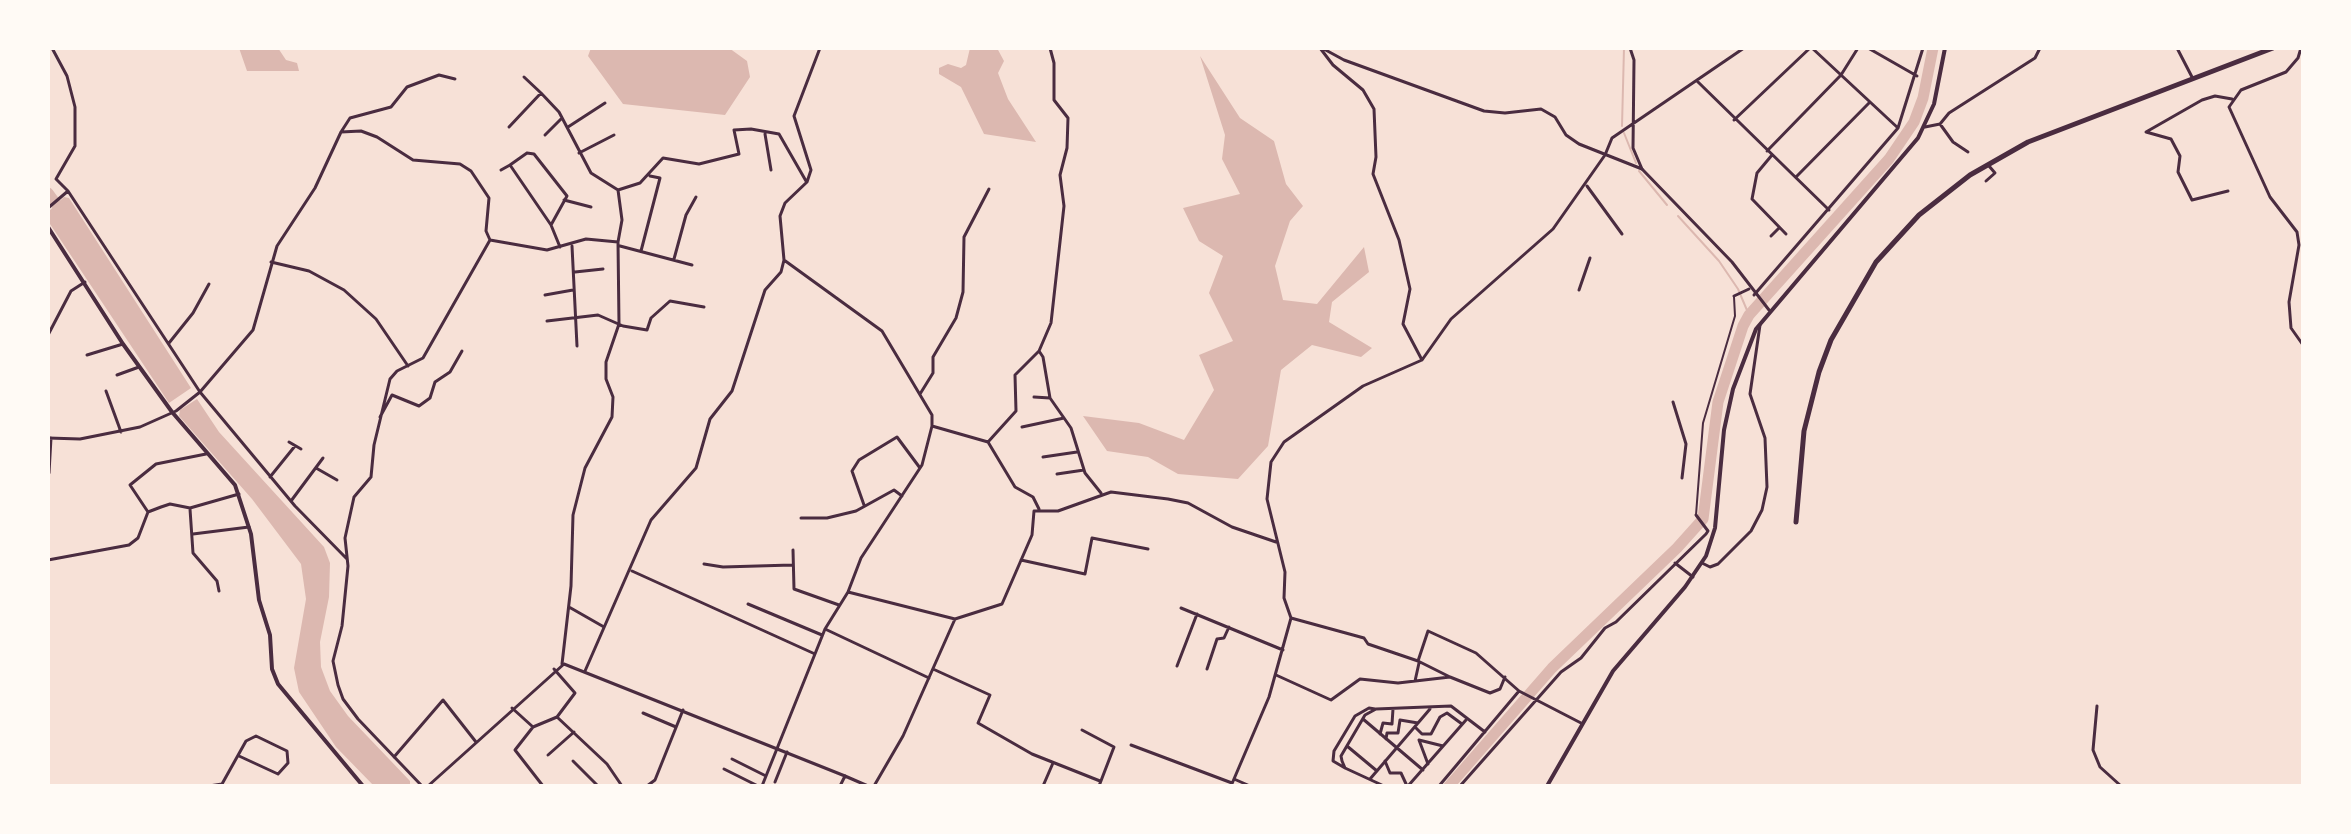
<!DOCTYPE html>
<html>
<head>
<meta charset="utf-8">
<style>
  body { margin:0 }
  #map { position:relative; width:2351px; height:834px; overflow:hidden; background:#f7e1d7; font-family:Quicksand,sans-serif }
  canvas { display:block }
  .frame { position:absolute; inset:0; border:50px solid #fffaf5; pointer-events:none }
</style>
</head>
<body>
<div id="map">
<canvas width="2351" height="834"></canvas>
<div class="frame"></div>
</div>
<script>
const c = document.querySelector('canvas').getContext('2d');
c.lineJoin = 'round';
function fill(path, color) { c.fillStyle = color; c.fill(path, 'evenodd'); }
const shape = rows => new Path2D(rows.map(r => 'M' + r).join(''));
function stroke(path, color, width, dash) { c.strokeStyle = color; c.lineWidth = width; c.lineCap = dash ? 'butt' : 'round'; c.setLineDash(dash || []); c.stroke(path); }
const water = shape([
  [239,48,278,48,286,60,297,63,299,71,247,71],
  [591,48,729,48,747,61,750,77,725,115,623,104,588,56],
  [970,48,997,48,1004,61,998,73,1008,99,1036,142,984,134,961,87,939,74,939,68,948,64,961,68,966,65],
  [1200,56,1240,118,1274,141,1286,184,1303,206,1290,221,1275,266,1283,300,1317,304,1364,247,1369,272,1332,302,1329,322,1372,348,1361,357,1312,345,1281,370,1268,446,1238,479,1178,474,1148,457,1107,451,1083,416,1139,423,1184,440,1214,390,1199,355,1233,341,1209,293,1223,256,1199,241,1183,208,1240,194,1222,159,1225,135],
  [64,197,69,198,191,388,169,403,48,221,48,212],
  [197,399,219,432,324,547,330,563,329,597,320,642,321,667,330,691,348,716,410,781,410,786,374,786,336,747,299,692,294,668,306,599,301,564,252,499,179,416,180,410]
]);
const stream = shape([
  [1622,126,1624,48],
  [1624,133,1636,163],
  [1639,171,1667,205],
  [1678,216,1719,261,1738,289,1749,315]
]);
const river = shape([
  [48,193,62,212],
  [1449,786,1552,668,1677,548,1703,519,1718,402,1743,326,1749,315,1889,159,1914,122,1923,98,1933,48]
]);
const pedestrian = shape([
  [1696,515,1703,423,1735,316,1734,297]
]);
const minor = shape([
  [52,48,67,76,75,107,75,146,56,179,68,191,200,392,295,506,347,559],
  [1050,48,1054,63,1054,100,1068,118,1067,148,1060,175,1064,206,1051,323,1039,351,1043,357,1050,398,1071,428,1085,473,1101,493],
  [1320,48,1333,65,1363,90,1374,109,1376,157,1373,174,1399,240,1410,289,1403,324,1422,360],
  [1322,48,1344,60,1484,111,1505,113,1541,109,1555,117,1566,135,1579,144,1642,169],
  [1630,48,1634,60,1633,148,1642,169],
  [1812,48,1898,128],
  [1868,48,1917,76],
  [2301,48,2298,58,2286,72,2241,90,2229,107,2270,197,2297,232,2299,245,2289,302,2291,328,2303,345],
  [524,77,541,93],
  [1697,81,1829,210],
  [1734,120,1810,48],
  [1940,124,1953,142,1968,152],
  [509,127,541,93,559,112,591,173,618,190,622,220,618,242,619,324,606,362,606,379,613,397,612,417,585,468,573,515,571,586,562,664],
  [568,127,605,103],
  [1925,127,1940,124,1949,113,2035,58,2040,48],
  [341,132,350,118,391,107,407,87,439,75,455,79],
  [765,134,771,170],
  [545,135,561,119],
  [1767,151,1841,75,1858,48],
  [527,153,534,154,567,196,551,225,510,165,527,153],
  [579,153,614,135],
  [1772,155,1757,173,1752,199,1786,234],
  [501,170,510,165],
  [1796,177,1869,103],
  [1986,181,1995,173,1989,166],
  [1587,186,1622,234],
  [618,190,640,183,663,158,699,164,739,154,734,130,751,129,779,134,806,181],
  [2228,191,2192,200,2178,172,2180,156,2171,139,2146,132,2202,100,2215,96,2232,99],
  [564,200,591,207],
  [48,208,68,191],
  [551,225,560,247],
  [1771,236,1779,228],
  [490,240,547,250,586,239,618,242],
  [572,246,577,346],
  [620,246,692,265],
  [641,251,660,178,650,176],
  [674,259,686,215,696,197],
  [271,262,309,271,344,290,376,319,408,366],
  [575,272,603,269],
  [1579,290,1590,258],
  [545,295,573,290],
  [1754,295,1898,128,1923,48],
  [1734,296,1749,289],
  [547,321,598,315,623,326,647,330,651,318,670,301,704,307],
  [48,335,71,291,85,282],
  [169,343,193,313,209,284],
  [87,355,123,344],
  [117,375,139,367],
  [106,391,121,432],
  [920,394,933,373,933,357,956,318,963,292,964,237,989,189],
  [1034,397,1050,398],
  [1673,402,1686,444,1682,478],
  [380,417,392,395,419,406,430,398,435,382,450,372,462,351],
  [932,426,988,442,1015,487,1033,497,1039,509],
  [1022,427,1064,418],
  [48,438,80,439,140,427,176,411,200,392,253,330,277,246,315,188,341,132,361,131,377,137,413,160,460,164,471,171,489,198,486,231,490,240],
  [289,442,301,449],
  [988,442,1016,411,1015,375,1039,351],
  [1043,457,1077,452],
  [316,468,337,480],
  [49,473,51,438],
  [1057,474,1084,470],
  [270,477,295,446],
  [291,501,323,458],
  [864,505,852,471,859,460,897,437,920,468],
  [190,509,193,553,217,581,219,591],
  [148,512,130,485,156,464,206,454],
  [801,518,827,518,856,511,894,490,902,496],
  [193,534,249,527],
  [793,550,794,589,839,605],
  [48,560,129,545,138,538,148,512,161,507,170,504,190,508,239,494],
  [1021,560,1085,574,1092,538,1148,549],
  [1675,563,1693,577],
  [1702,563,1710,567,1718,564,1751,531,1762,510,1767,487,1765,438,1750,394,1760,325],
  [704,564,723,567,792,565],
  [632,571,815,654],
  [848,592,955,619],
  [748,604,822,635],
  [569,607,604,627],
  [1181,608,1283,650],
  [1291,618,1364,638,1368,644,1418,661,1450,677],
  [825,629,929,678],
  [1418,661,1428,631,1476,653,1519,691,1581,723],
  [1177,666,1197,614],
  [933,669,990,695,978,723,1032,754,1100,781],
  [1207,669,1217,639,1224,638,1229,627],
  [585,671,651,520,696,468,710,419,732,391,765,290,781,272,784,260,780,216,785,203,807,182,811,170,794,116,820,48],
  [1276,675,1331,700,1360,679,1398,683,1450,677,1490,693,1500,689,1505,677],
  [1415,681,1419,663],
  [2097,706,2093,750,2100,767,2121,786],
  [512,708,533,727,515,750,543,786],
  [643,713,676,727],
  [557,717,607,764,622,786],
  [1363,719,1423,770],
  [533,727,557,717,575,693,554,669],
  [1415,727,1422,734,1431,734,1440,717,1447,713,1462,724],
  [1082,730,1114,747,1099,786],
  [1380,734,1383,723,1392,724,1393,709],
  [1386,739,1387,733,1398,733,1400,720,1418,723],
  [1131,745,1232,783],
  [1347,746,1377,771],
  [548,755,574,732],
  [394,757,443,700,476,742],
  [732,759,764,775],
  [573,761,598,786],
  [1385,761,1390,773,1401,773,1407,786],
  [1428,764,1419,740,1443,746],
  [1345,768,1333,761,1334,751,1355,716,1369,708,1375,709],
  [724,769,758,786],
  [1234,779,1250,786],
  [1370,779,1430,709],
  [775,782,787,752],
  [209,786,222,784,246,741,256,736,287,751,288,763,278,774,239,756],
  [422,786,358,719,343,699,338,685,333,661,342,626,348,566,345,538,354,497,371,477,374,445,390,379,397,371,423,358,490,240],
  [647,786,655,780,683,710],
  [762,786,825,629,848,592,861,558,922,465,932,426,932,415,882,331,784,260],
  [840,786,845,776,868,786],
  [874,786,903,736,955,619,1002,604,1032,535,1034,511,1058,511,1111,492,1168,499,1188,503,1232,527,1276,542],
  [1043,786,1053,763],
  [1231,786,1269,697,1291,618,1284,598,1285,572,1267,499,1271,462,1284,442,1363,386,1422,360,1451,319,1553,229,1605,155,1612,138,1744,48],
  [1384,786,1345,768,1342,761,1341,756,1365,715,1376,709,1451,706,1485,732],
  [1408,786,1466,720],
  [1439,786,1519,691],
  [1460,786,1561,672,1581,658,1605,628,1616,622,1706,534,1708,531,1696,515]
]);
const tertiary = shape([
  [2177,48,2192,77],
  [1642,169,1732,262,1769,310],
  [428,786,564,664,845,776]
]);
const secondary = shape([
  [48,227,123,344,172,412,235,485,251,534,259,600,270,635,272,669,278,684,363,786],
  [1547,786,1613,671,1685,587,1706,556,1715,528,1724,430,1733,389,1756,329,1918,138,1934,104,1945,48]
]);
const trunk = shape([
  [1796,522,1804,431,1819,372,1831,340,1876,262,1919,215,1970,175,2028,142,2273,48]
]);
fill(water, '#dcb8b0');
stroke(stream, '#dcb8b0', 2);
stroke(river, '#dcb8b0', 11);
stroke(pedestrian, '#4a2c40', 2);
stroke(minor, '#4a2c40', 3);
stroke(tertiary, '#4a2c40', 3);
stroke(secondary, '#4a2c40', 4);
stroke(trunk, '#4a2c40', 5);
</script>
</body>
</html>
